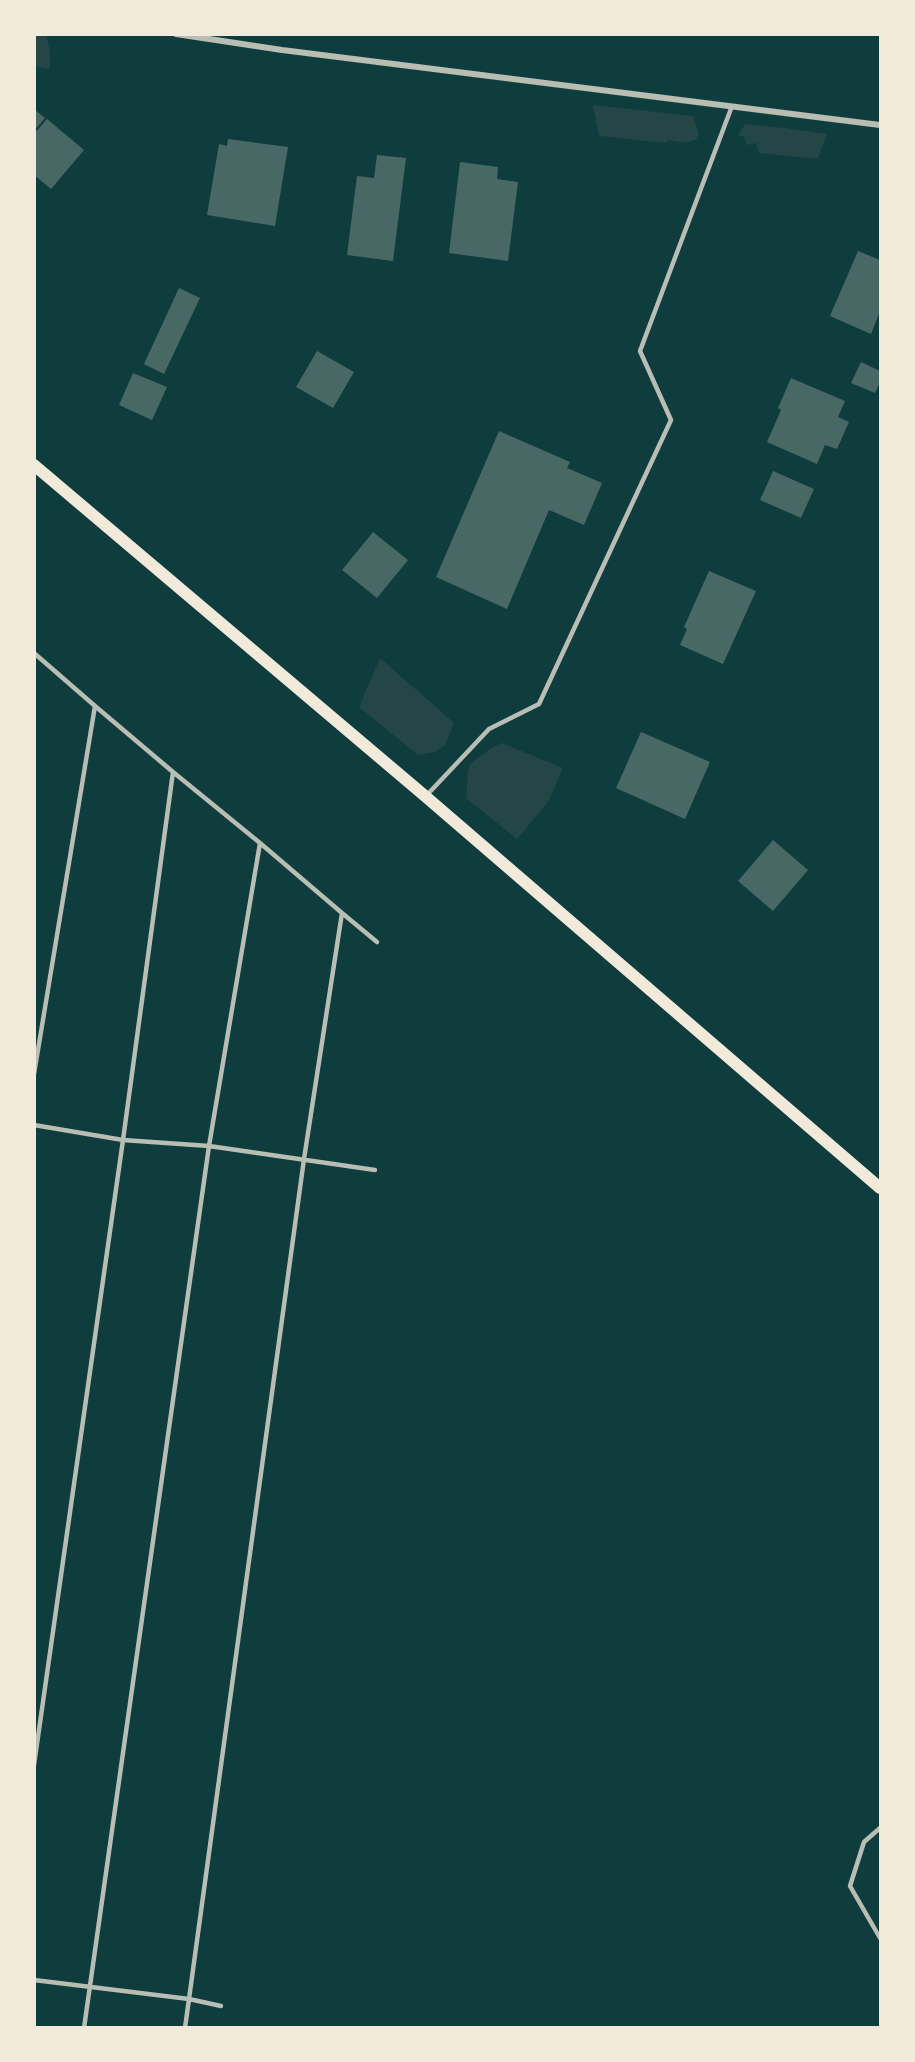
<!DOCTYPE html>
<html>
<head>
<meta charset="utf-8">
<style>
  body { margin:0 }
  #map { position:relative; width:915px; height:2062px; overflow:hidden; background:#0f3d3e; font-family:Ubuntu,sans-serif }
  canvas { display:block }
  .frame { position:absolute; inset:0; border:36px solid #f1e9da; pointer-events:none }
</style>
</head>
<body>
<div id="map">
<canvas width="915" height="2062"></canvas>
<div class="frame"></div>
</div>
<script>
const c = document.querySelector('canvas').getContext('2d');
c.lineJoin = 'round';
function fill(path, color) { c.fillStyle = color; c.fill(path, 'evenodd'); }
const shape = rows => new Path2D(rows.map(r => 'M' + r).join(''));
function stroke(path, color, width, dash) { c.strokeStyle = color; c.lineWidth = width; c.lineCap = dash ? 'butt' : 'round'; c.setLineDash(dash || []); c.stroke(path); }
const green = shape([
  [35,34,46,35,50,51,50,69,35,67],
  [593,105,693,116,699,134,696,139,686,143,668,140,666,143,599,136],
  [745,124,785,128,827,134,818,159,759,153,756,143,747,145,744,137,738,135],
  [380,658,454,723,445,745,435,752,418,755,359,707],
  [502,743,563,768,548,802,517,839,466,798,468,771,470,764,491,748]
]);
const building = shape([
  [34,109,45,118,34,131],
  [47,119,84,150,51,189,34,175,34,134],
  [228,139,288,147,275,226,207,215,219,144,227,146],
  [377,155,406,158,393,261,347,255,357,176,374,178],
  [460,162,498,167,497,179,518,182,508,261,449,253],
  [858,251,880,260,880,311,871,334,830,316],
  [179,288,200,298,164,374,144,364],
  [317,351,354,372,333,408,296,387],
  [861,362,880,371,880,382,875,393,851,383],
  [133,373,167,387,152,420,119,405],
  [791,378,845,401,838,417,849,422,837,449,825,445,817,464,767,442,781,410,778,408],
  [499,431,570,462,567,468,602,483,584,525,549,510,507,609,436,577],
  [773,471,814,489,801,518,760,500],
  [373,532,408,560,377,598,342,570],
  [709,571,756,591,723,664,680,645,687,629,684,627],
  [641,732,710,762,685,819,616,788],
  [773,840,808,870,773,911,738,881]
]);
const service = shape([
  [34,653,95,706,34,1074],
  [95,706,173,772],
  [426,796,489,729,539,704,671,420,640,351,732,106],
  [260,843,342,913],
  [34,1125,123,1140,209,1146,375,1170],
  [34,1765,123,1140,173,772,260,843,209,1146,84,2028],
  [880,1828,864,1842,850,1886,880,1938],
  [34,1980,189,1999,304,1159,342,913,377,942],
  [185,2028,189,1999,221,2006]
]);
const minor = shape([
  [176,34,282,50,880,125]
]);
const secondary = shape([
  [34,465,425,796,880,1188]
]);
fill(green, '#244646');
fill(building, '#486865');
stroke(service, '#b8beb3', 4.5);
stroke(minor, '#b8beb3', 6);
stroke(secondary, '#f1e9da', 12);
</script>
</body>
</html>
